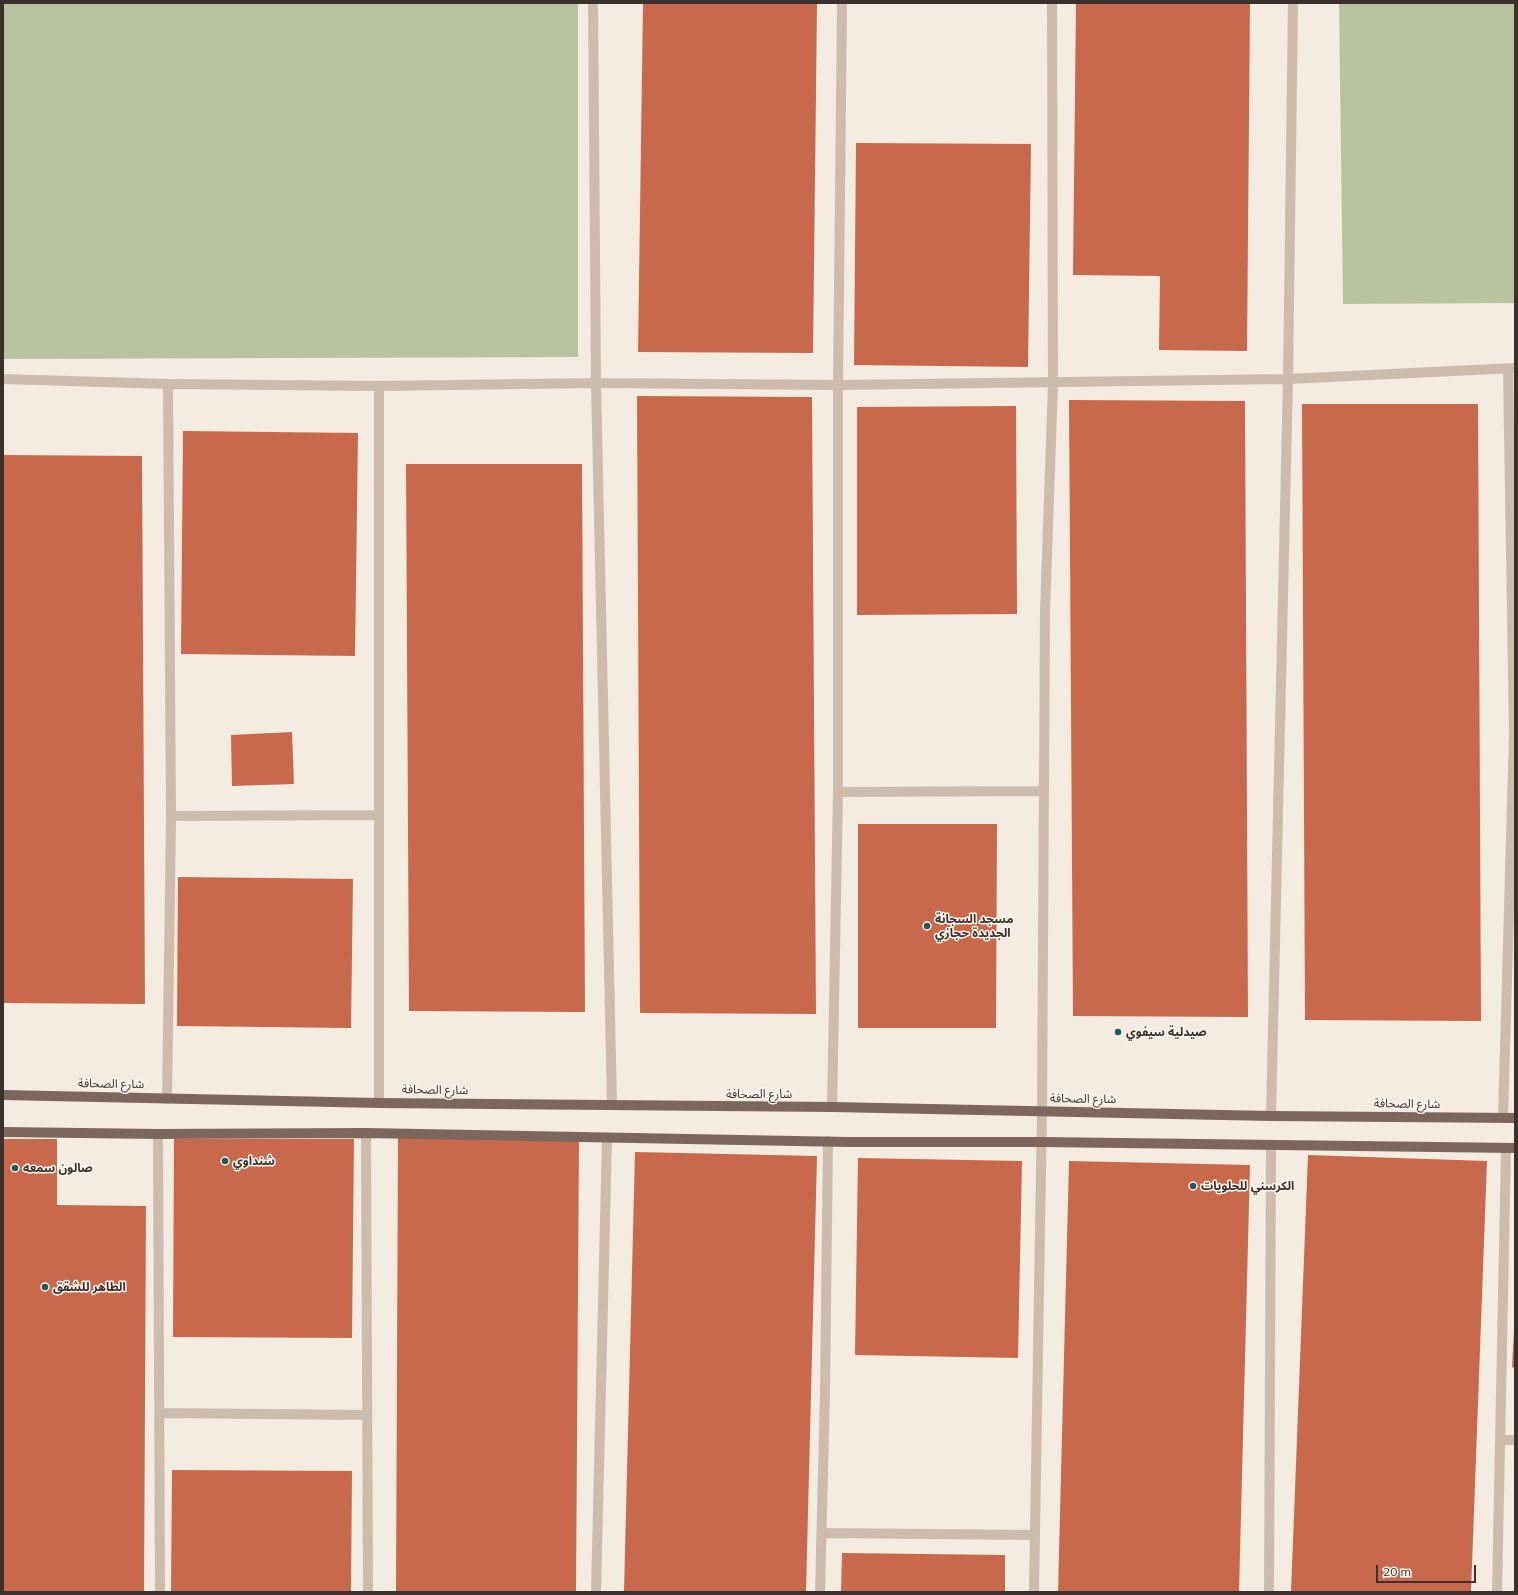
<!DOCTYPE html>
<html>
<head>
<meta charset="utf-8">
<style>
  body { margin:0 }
  #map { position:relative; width:1518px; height:1595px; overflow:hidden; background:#f4ebe1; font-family:Mulish,sans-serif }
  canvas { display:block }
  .frame { position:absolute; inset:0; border:4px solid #3b302b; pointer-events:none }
  .scale { position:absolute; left:1376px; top:1565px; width:100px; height:18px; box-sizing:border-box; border:2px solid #3b302b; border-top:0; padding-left:5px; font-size:12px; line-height:14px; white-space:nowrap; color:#3b302b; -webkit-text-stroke:3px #fbf5ee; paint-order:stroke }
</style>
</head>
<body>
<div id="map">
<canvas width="1518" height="1595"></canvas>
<div class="frame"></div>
<div class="scale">20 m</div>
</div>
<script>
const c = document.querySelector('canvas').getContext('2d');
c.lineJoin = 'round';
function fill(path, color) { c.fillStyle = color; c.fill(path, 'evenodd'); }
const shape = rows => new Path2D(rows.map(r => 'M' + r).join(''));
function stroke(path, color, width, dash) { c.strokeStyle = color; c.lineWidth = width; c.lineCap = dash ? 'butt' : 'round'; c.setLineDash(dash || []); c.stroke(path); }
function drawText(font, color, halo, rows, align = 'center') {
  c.font = font + ' Mulish,"Noto Sans Arabic",sans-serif'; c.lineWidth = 3; c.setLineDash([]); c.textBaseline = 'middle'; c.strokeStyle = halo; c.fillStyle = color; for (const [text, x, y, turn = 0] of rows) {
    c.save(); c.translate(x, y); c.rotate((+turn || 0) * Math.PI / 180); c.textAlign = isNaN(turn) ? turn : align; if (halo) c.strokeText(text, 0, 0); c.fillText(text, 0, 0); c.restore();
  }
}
const green = shape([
  [3,3,578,3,578,357,3,359],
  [1339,3,1515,3,1515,303,1343,304]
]);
const building = shape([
  [643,3,817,3,813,353,638,352],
  [1076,3,1250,3,1247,351,1159,350,1160,276,1073,275],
  [856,143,1031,144,1028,367,854,365],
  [637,396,812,397,816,1014,640,1013],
  [1069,400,1245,401,1248,1017,1073,1016],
  [1302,404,1478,404,1481,1021,1305,1020],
  [1016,406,1017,614,857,615,857,407],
  [183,431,358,433,355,656,181,654],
  [3,455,142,456,145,1004,3,1003],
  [406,464,582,464,585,1012,409,1011],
  [292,732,294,784,232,786,231,735],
  [858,824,997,824,996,1028,858,1028],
  [178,877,353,879,351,1028,177,1026],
  [398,1138,579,1139,576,1592,396,1592],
  [3,1139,57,1139,57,1205,146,1206,144,1592,3,1592],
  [174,1139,354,1139,352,1338,173,1337],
  [635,1152,817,1156,806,1592,624,1592],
  [1308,1155,1487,1161,1471,1592,1291,1592],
  [858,1158,1022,1161,1018,1358,855,1355],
  [1069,1161,1250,1165,1239,1592,1058,1592],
  [1514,1330,1515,1330,1515,1368,1512,1367],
  [172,1470,352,1471,351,1592,171,1592],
  [842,1553,1005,1555,1005,1592,841,1592]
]);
const minor = shape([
  [593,3,596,383,612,1105],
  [3,379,168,384,379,386,596,383,838,385,1288,379,1515,368],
  [379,386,379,1103],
  [838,792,1044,791],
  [171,816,378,815],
  [167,1099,171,816,168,384],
  [832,1107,838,792,838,385,842,3],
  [1271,1116,1288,379,1293,3],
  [1503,1118,1514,735,1508,369],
  [366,1133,368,1592],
  [158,1134,160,1592],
  [159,1413,367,1415],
  [1501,1440,1515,1440],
  [822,1533,1035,1535],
  [596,1592,607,1138],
  [820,1592,825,1392,828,1141],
  [1034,1592,1042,1111,1045,612,1053,383,1052,3],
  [1269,1592,1271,1146],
  [1497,1592,1506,1148]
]);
const major = shape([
  [3,1095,379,1103,832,1107,1271,1116,1515,1118],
  [3,1132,158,1134,366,1133,848,1142,1041,1142,1515,1148]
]);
const markers = [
  [927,926,4,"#1f5a5e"],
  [1118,1032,4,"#1f5a5e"],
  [225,1161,4,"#1f5a5e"],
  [15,1168,4,"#1f5a5e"],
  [1193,1186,4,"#1f5a5e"],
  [45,1287,4,"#1f5a5e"]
];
const poiNames = [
  ["مسجد السجانة",935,919],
  ["الجديدة حجازي",935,933],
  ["صيدلية سيفوي",1126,1032],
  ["شنداوي",233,1161],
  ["صالون سمعه",23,1168],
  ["الكرسني للحلويات",1201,1186],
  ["الطاهر للشقق",53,1287]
];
const streetNames = [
  ["شارع الصحافة",111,1084,1],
  ["شارع الصحافة",435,1090,1],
  ["شارع الصحافة",759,1094],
  ["شارع الصحافة",1083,1099,1],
  ["شارع الصحافة",1407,1104,1]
];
fill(green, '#b8c4a0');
fill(building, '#c8694b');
stroke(minor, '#cdbbac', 10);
stroke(major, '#7d675c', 10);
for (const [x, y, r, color] of markers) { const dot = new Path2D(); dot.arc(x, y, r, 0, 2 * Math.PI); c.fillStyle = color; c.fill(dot); stroke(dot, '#fbf5ee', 1.5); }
drawText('bold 12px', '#3b302b', '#fbf5ee', poiNames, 'left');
drawText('12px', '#3b302b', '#fbf5ee', streetNames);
</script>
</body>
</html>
